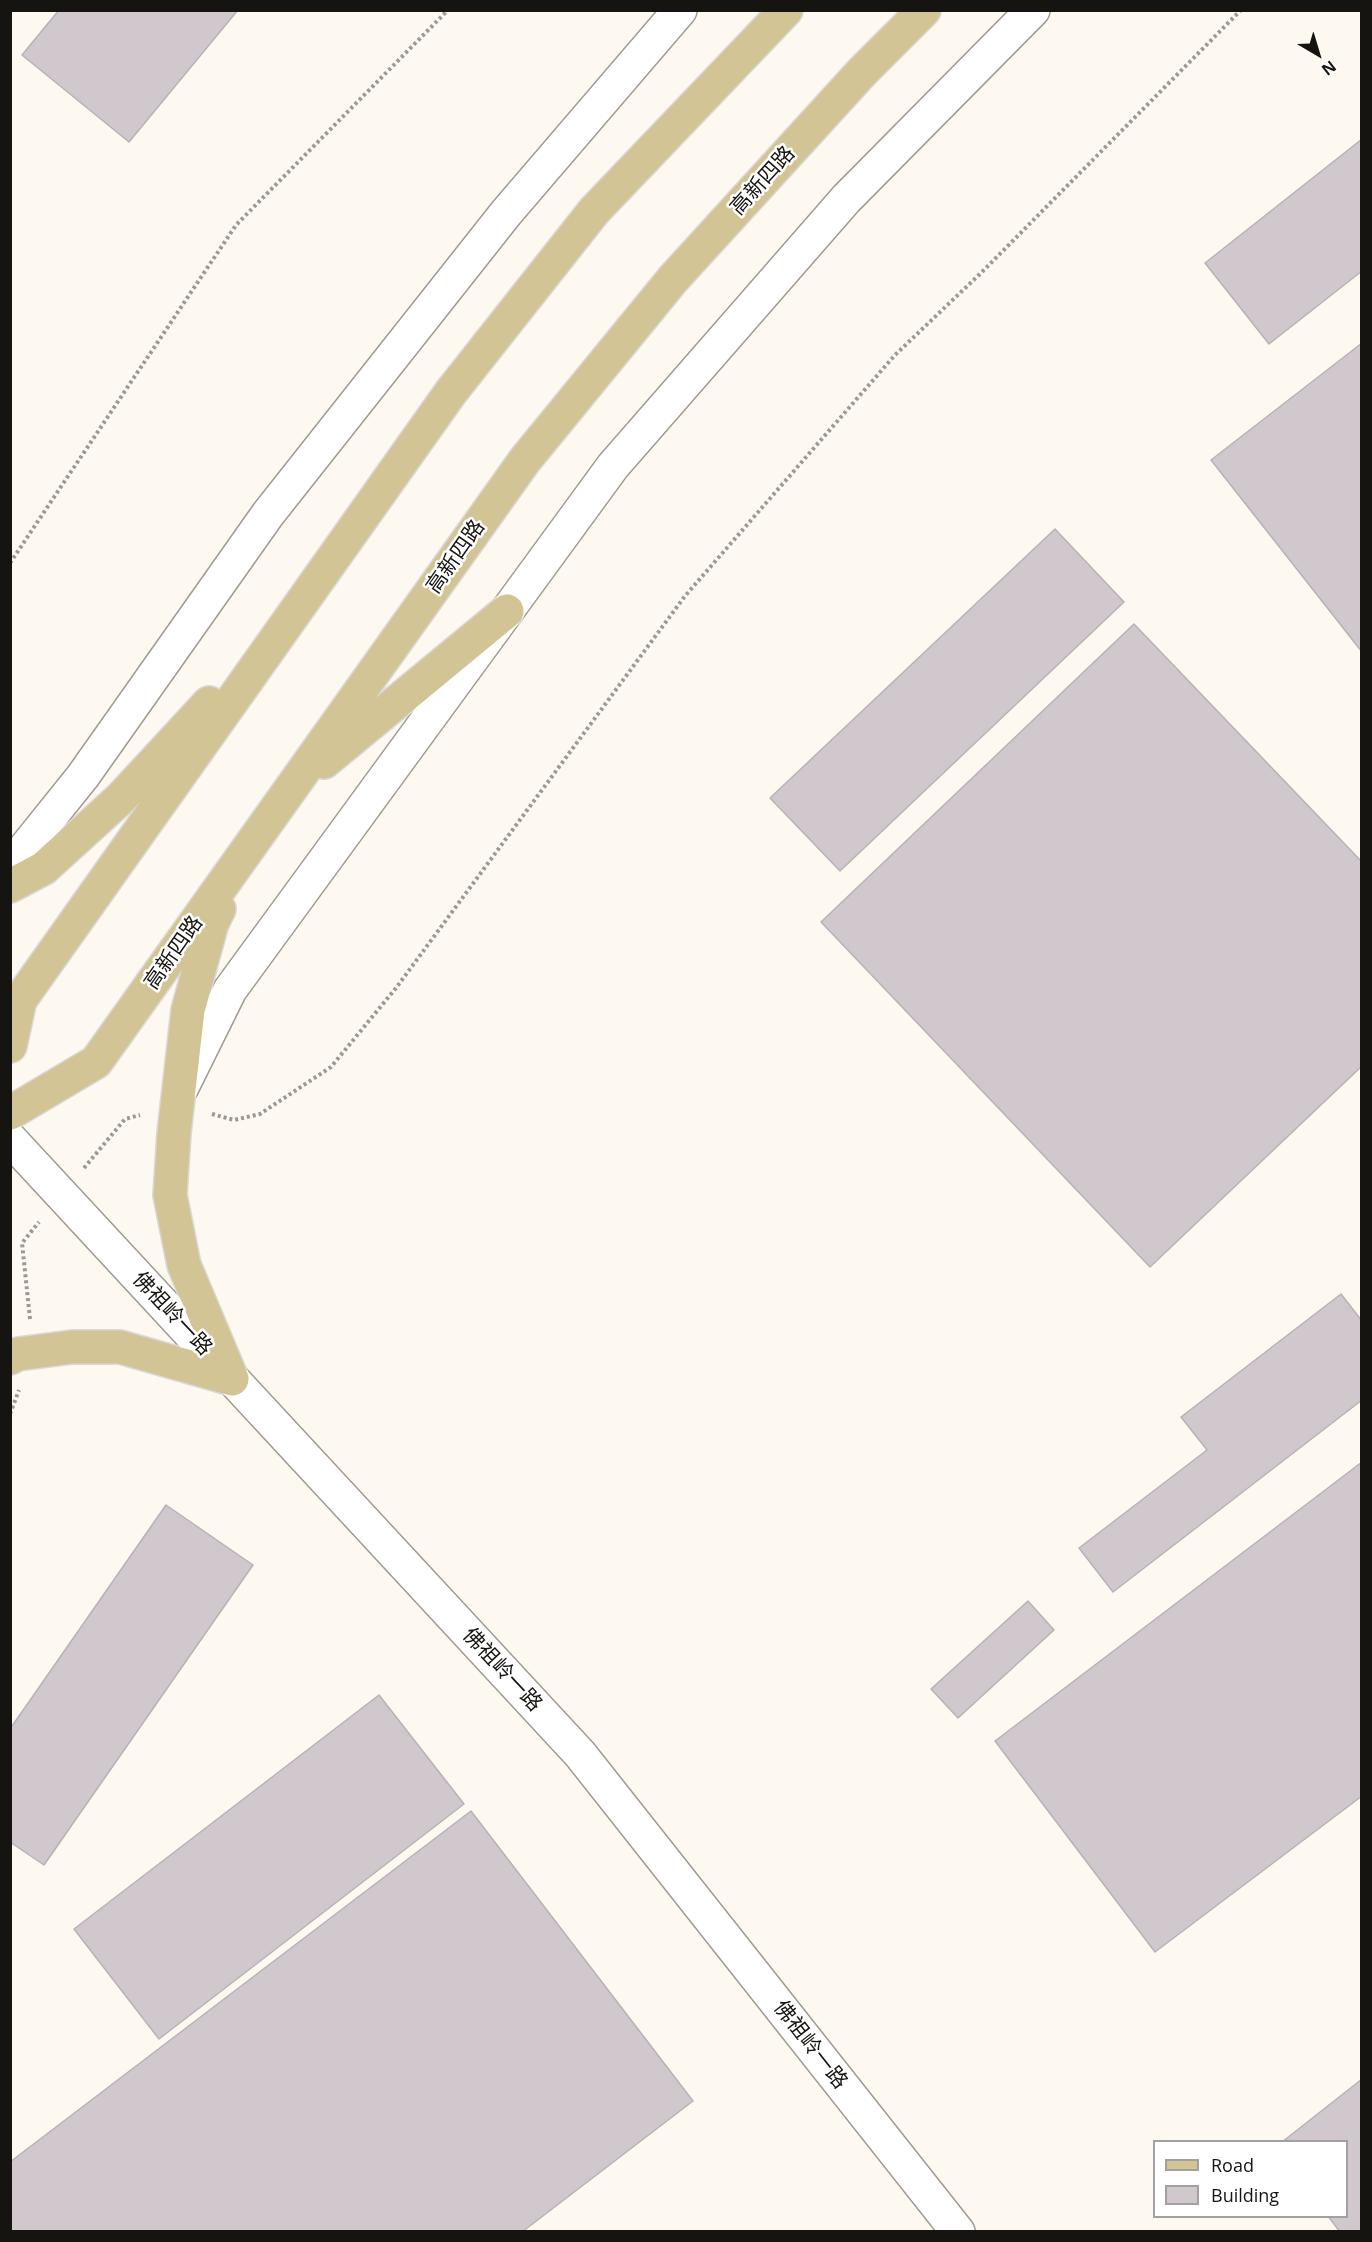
<!DOCTYPE html>
<html>
<head>
<meta charset="utf-8">
<style>
  body { margin:0 }
  #map { position:relative; width:1372px; height:2242px; overflow:hidden; background:#fdf9f0; font-family:"Open Sans",sans-serif }
  canvas { display:block }
  .frame { position:absolute; inset:0; border:12px solid #161411; pointer-events:none }
  .legend { position:absolute; left:1153px; top:2140px; width:195px; height:78px; box-sizing:border-box; background:#fff; border:2px solid #a2a1a0; margin:0; padding:8px 10px; list-style:none; font-size:18px; color:#161411 }
  .legend li { display:flex; align-items:center; gap:12px; height:30px }
  .legend b { width:30px; border:2px solid #a2a1a0 }
  .north { position:absolute; left:1288px; top:24px; width:60px; height:60px; -webkit-text-stroke:4px #fff; paint-order:stroke; rotate:142deg; font-size:16px; font-weight:700; line-height:24px; text-align:center; color:#161411 }
  .north::after { content:''; display:block; margin:auto; width:21px; height:27px; background:#161411; clip-path:polygon(50% 0,100% 100%,50% 72%,0 100%) }
</style>
</head>
<body>
<div id="map">
<canvas width="1372" height="2242"></canvas>
<div class="frame"></div>
<ul class="legend">
<li><b style="height:8px;background:#d2c495"></b>Road</li>
<li><b style="height:16px;background:#d1c8ce"></b>Building</li>
</ul>
<div class="north">N</div>
</div>
<script>
const c = document.querySelector('canvas').getContext('2d');
c.lineJoin = 'round';
function fill(path, color) { c.fillStyle = color; c.fill(path, 'evenodd'); }
const shape = rows => new Path2D(rows.map(r => 'M' + r).join(''));
function stroke(path, color, width, dash) { c.strokeStyle = color; c.lineWidth = width; c.lineCap = dash ? 'butt' : 'round'; c.setLineDash(dash || []); c.stroke(path); }
function drawText(font, color, halo, rows, align = 'center') {
  c.font = font + ' "Open Sans","Noto Sans SC",sans-serif'; c.lineWidth = 5; c.setLineDash([]); c.textBaseline = 'middle'; c.strokeStyle = halo; c.fillStyle = color; for (const [text, x, y, turn = 0] of rows) {
    c.save(); c.translate(x, y); c.rotate((+turn || 0) * Math.PI / 180); c.textAlign = isNaN(turn) ? turn : align; if (halo) c.strokeText(text, 0, 0); c.fillText(text, 0, 0); c.restore();
  }
}
const building = shape([
  [59,10,238,10,129,142,22,55,59,10],
  [1362,139,1362,271,1269,344,1205,263,1362,139],
  [1362,343,1362,652,1211,460,1362,343],
  [1055,529,1124,602,840,871,770,798,1055,529],
  [1134,624,1362,862,1362,1066,1150,1267,821,922,1134,624],
  [1341,1294,1362,1321,1362,1400,1113,1592,1079,1548,1207,1450,1181,1417,1341,1294],
  [1362,1462,1362,1796,1155,1952,995,1741,1362,1462],
  [166,1505,253,1565,44,1865,10,1842,10,1729,166,1505],
  [1028,1601,1054,1630,958,1718,931,1689,1028,1601],
  [379,1695,464,1804,159,2039,74,1929,379,1695],
  [471,1811,693,2101,522,2232,10,2232,10,2162,471,1811],
  [1362,2079,1362,2232,1340,2232,1328,2216,1346,2216,1346,2142,1282,2142,1362,2079]
]);
const path = shape([
  [10,563,236,225,448,10],
  [212,1114,234,1120,260,1114,331,1067,396,988,685,596,895,355,982,272,1241,10],
  [84,1168,125,1119,140,1115],
  [30,1319,22,1243,39,1222],
  [10,1414,19,1390]
]);
const minor = shape([
  [10,867,83,776,268,514,506,213,680,10],
  [182,1087,230,990,613,466,846,199,1033,10],
  [10,1139,580,1754,958,2232]
]);
const major = shape([
  [324,762,507,611],
  [10,886,44,868,122,797,209,703],
  [10,1046,20,1000,451,392,594,211,786,10],
  [10,1113,96,1062,525,460,673,279,862,72,924,10],
  [10,1358,18,1354,72,1347,120,1347,232,1379,184,1265,170,1195,174,1133,188,1010,212,923,219,909]
]);
const streetNames = [
  ["高新四路",763,181,-48],
  ["高新四路",456,557,-55],
  ["高新四路",174,953,-55],
  ["佛祖岭一路",172,1314,47],
  ["佛祖岭一路",502,1670,47],
  ["佛祖岭一路",810,2045,52]
];
fill(building, '#d1c8ce');
stroke(building, '#b9b1b6', 1.5);
stroke(minor, '#9f9b93', 36);
stroke(major, '#dad9d9', 36);
stroke(path, '#9c9992', 4, [3, 3]);
stroke(minor, '#fff', 33);
stroke(major, '#d2c495', 33);
drawText('21px', '#161411', '#fff', streetNames);
</script>
</body>
</html>
